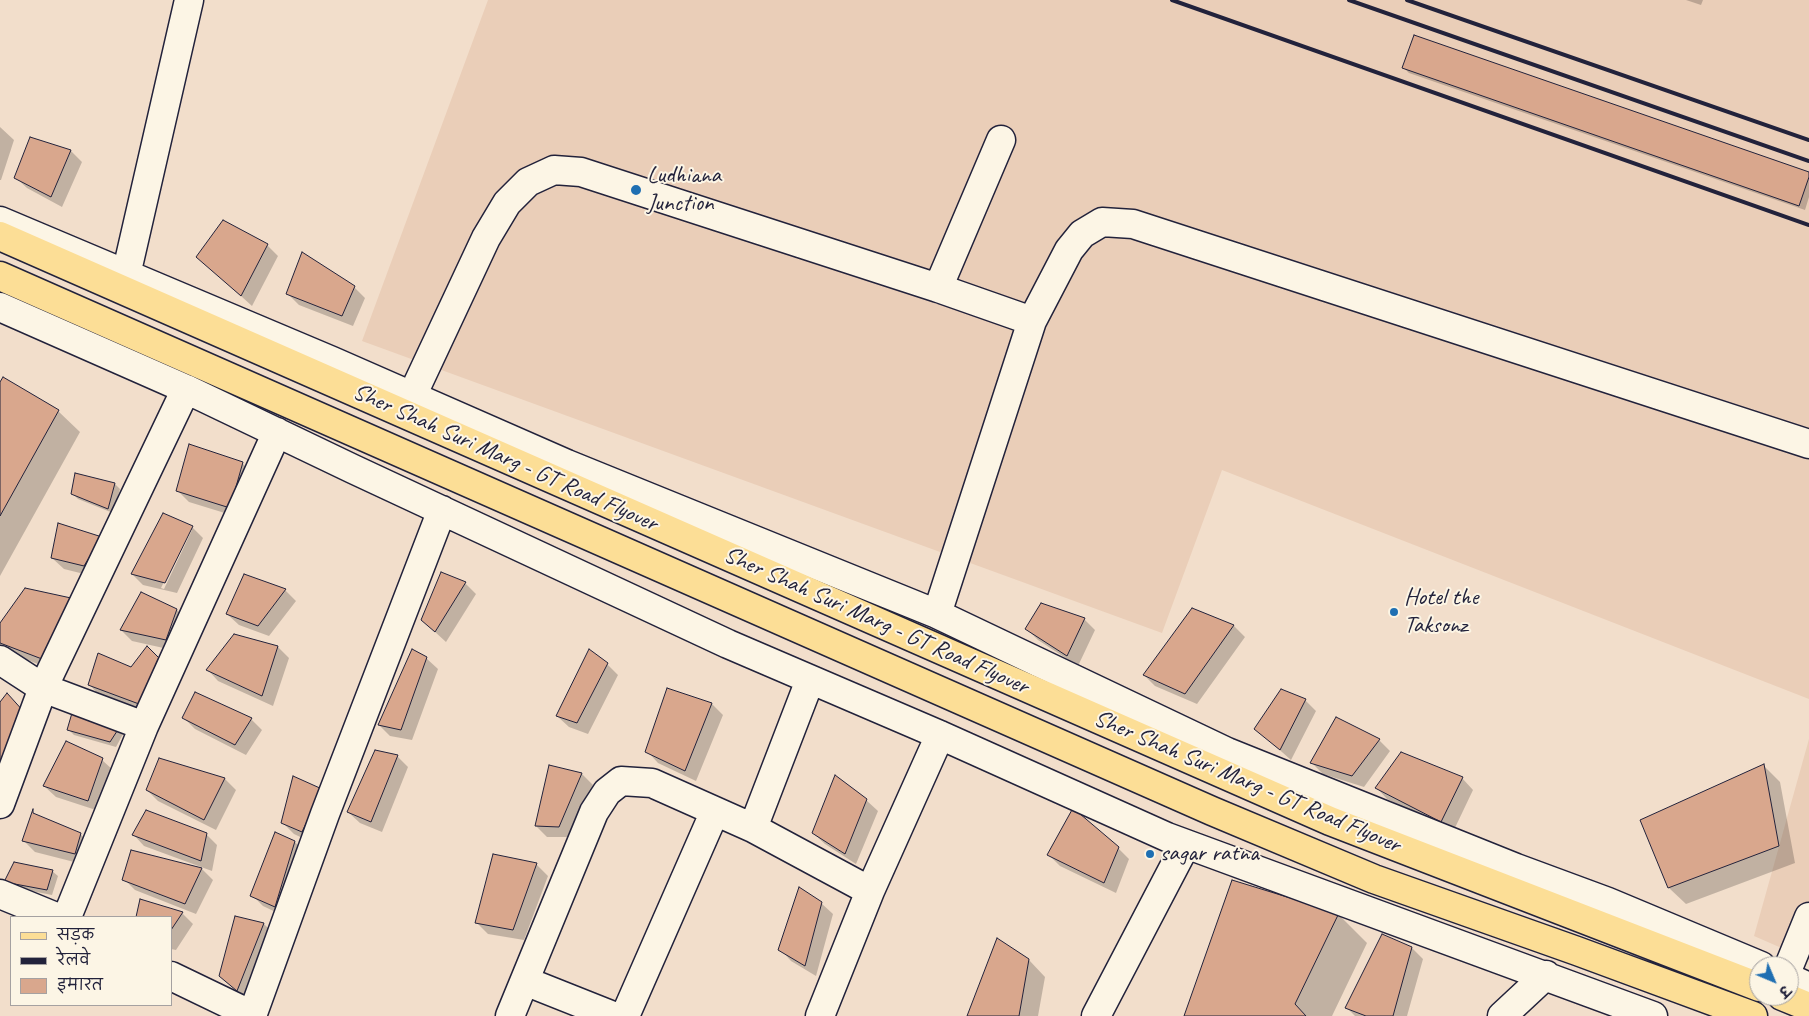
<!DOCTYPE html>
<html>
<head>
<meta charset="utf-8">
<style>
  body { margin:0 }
  #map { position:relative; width:1809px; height:1016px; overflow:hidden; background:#f2decb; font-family:Caveat,"Playpen Sans Deva",sans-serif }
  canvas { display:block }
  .legend { position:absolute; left:10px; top:916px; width:162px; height:90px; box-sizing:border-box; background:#fcf5e5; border:1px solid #a5a1a1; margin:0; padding:6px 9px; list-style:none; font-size:15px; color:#22223b }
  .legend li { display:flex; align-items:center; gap:10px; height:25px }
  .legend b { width:25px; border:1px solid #a5a1a1 }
  .north { position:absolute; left:1749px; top:956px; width:50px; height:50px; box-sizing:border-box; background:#fcf5e5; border:1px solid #a5a1a1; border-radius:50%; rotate:135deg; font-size:14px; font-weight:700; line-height:20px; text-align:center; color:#22223b }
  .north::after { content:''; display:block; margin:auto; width:18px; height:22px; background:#1f6fb2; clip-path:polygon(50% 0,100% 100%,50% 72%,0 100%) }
</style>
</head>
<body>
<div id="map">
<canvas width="1809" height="1016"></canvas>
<ul class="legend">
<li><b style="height:6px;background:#fcde96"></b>सड़क</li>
<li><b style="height:6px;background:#22223b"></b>रेलवे</li>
<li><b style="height:14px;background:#d9a78d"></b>इमारत</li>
</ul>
<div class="north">उ</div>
</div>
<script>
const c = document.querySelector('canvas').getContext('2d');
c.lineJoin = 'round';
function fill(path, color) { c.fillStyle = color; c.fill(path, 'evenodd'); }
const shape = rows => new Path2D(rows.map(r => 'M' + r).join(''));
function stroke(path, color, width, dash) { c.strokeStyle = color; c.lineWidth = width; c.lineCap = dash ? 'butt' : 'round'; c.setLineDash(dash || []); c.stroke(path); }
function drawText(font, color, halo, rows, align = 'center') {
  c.font = font + ' Caveat,sans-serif'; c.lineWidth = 4; c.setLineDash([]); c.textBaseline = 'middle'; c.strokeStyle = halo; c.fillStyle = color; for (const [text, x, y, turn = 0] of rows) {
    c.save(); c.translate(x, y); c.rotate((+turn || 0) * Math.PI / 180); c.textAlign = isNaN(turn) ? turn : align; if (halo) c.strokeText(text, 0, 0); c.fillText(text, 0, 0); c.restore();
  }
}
const built = shape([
  [488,0,1809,0,1809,699,1222,470,1162,633,362,341],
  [1809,739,1809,960,1754,936]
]);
const shadow = shape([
  [1686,0,1703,0,1701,5],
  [1404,68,1809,173,1809,197,1805,210,1409,73],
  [0,127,14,140,1,180,0,180],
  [31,139,71,151,82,162,62,207,27,188,15,177],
  [267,245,278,256,252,306,198,257],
  [354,287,365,298,353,326,299,305,288,294],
  [0,385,58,411,80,432,0,576],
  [242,463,253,474,241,518,189,502,178,491],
  [115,484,120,489,113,513,78,499,73,494],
  [192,527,203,538,177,593,143,585,132,574],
  [189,530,192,530,164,589,161,588],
  [102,538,96,577,64,569,52,558],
  [245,576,285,590,296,601,269,636,239,625,227,614],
  [465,583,476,594,446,642,422,620],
  [142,593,177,610,188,621,177,651,132,641,121,630],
  [1193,609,1234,626,1245,637,1197,704,1155,686,1144,675],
  [81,610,53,670,0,649,0,625],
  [1084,619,1095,630,1078,666,1038,640,1027,629],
  [278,647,289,658,273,706,218,681,208,670],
  [147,648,169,670,151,714,100,696,89,684,131,669],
  [426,658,438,669,412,740,390,736,379,725],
  [607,664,618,675,588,734,569,727,557,716],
  [668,690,712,704,723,715,696,781,658,763,647,751],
  [1305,700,1316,711,1291,760,1256,729],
  [184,718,251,719,262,730,246,755,195,729],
  [68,729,118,729,123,734,116,747,74,735],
  [1379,740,1390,751,1364,787,1323,774,1312,763],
  [397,756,408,767,382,832,360,823,348,812],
  [102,760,114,771,99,811,56,797,44,786],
  [159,760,225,779,236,790,216,830,158,801,147,790],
  [550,766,582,774,593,785,570,837,547,837,536,826],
  [1764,766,1780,782,1795,863,1686,904,1669,888,1641,821],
  [1462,778,1473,790,1453,832,1387,799,1376,787],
  [321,790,313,843,294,834,283,823],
  [866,800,878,811,856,864,825,844,813,833],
  [80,834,92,845,86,865,35,852,24,841],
  [133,834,206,834,217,845,212,871,144,846],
  [295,842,306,854,286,917,263,906,252,895],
  [1118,848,1129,859,1116,893,1060,866,1049,855],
  [494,855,537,865,548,876,524,940,488,934,477,923],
  [201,868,213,880,196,914,135,890,124,879],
  [52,871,58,876,52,895,11,887,6,882],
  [141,901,182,913,193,924,176,950,171,949,171,917,137,917],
  [821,903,833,914,816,976,791,961,780,949],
  [1338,914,1367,943,1332,1016,1186,1016],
  [236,917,264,924,275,935,248,1001,220,976],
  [1412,948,1423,959,1407,1016,1355,1016,1347,1008],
  [1029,960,1045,977,1038,1016,969,1016]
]);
const building = shape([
  [1414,35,1809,172,1809,177,1799,206,1402,68,1414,35],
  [30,137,71,150,51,197,14,178,30,137],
  [223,220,268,244,241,296,196,257,223,220],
  [302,252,355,286,342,316,286,294,302,252],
  [3,377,59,410,0,516,0,382,3,377],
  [189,444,243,462,230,508,176,491,189,444],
  [75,473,115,483,108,509,71,494,75,473],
  [163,513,193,526,165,583,131,574,163,513],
  [58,523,102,537,84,566,51,558,58,523],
  [441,572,466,582,435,632,421,620,441,572],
  [244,574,286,589,258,626,226,614,244,574],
  [25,588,71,598,42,659,0,643,0,623,25,588],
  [141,592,177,609,166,640,120,630,141,592],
  [1041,603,1085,618,1067,656,1025,629,1041,603],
  [1192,608,1234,625,1185,694,1143,675,1192,608],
  [234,634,278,646,262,696,206,670,234,634],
  [147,646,159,658,139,704,88,685,98,653,131,667,147,646],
  [412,649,427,657,401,730,378,725,412,649],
  [589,649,608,663,577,723,556,716,589,649],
  [667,688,712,703,685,771,645,752,667,688],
  [1281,689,1306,699,1280,750,1254,729,1281,689],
  [195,692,252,718,235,745,182,718,195,692],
  [7,693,25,713,0,761,0,702,7,693],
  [72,713,119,728,110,742,67,730,72,713],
  [1336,717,1380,739,1352,776,1310,763,1336,717],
  [66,741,103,758,88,801,43,786,66,741],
  [375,750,398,755,371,822,347,812,375,750],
  [1401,752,1463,777,1441,822,1375,788,1401,752],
  [159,758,225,778,204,820,146,790,159,758],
  [1764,764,1779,846,1668,888,1640,820,1764,764],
  [549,765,582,773,559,827,535,826,549,765],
  [835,775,867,799,845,854,812,833,835,775],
  [293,776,322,789,302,832,281,823,293,776],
  [1073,808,1119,847,1104,883,1047,855,1073,808],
  [33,809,33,813,81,833,75,854,22,841,33,809],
  [146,810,207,833,201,861,132,835,146,810],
  [275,832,295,841,275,907,250,896,275,832],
  [131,850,202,868,185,904,122,880,131,850],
  [493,854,537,863,513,930,475,923,493,854],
  [14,862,53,870,47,890,4,882,14,862],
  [1232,880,1339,913,1295,1004,1306,1016,1184,1016,1232,880],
  [799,887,822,902,805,966,778,950,799,887],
  [140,899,183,912,171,930,171,917,136,917,140,899],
  [235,916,264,923,237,991,219,976,235,916],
  [1382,934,1412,947,1393,1016,1366,1016,1345,1008,1382,934],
  [997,938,1029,959,1019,1016,967,1016,997,938]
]);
const minor = shape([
  [0,221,332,361,567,464,937,614,1227,752,1516,868,1608,902,1761,966],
  [126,275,189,0],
  [938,288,1001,140],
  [0,307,186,389,353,469,728,644,940,735,1167,837,1653,1016],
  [412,396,486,238,507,203,528,182,554,170,581,172,938,288,1032,321],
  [937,614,1032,321,1069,250,1082,234,1102,222,1133,224,1809,444],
  [0,660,43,688,144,726],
  [0,804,43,688,186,389],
  [753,828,810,680],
  [0,894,56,917],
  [67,917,144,726,277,432],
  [1789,966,1809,917],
  [171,976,252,1015],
  [1789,978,1809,987],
  [525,981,613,1016],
  [252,1016,325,814,442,510],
  [510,1016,594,812,607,792,621,781,652,783,753,828,870,891],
  [625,1016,715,811],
  [820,1016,870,891,940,735],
  [1096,1016,1186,844],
  [1502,1016,1546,975]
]);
const major = shape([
  [0,236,1330,821,1759,987],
  [0,276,1212,811,1374,879,1577,951,1753,1016],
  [1782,996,1809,1007]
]);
const rail = shape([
  [1172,0,1809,225],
  [1349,0,1809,161],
  [1407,0,1809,140]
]);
const markers = [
  [636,190,6,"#1f6fb2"],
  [1394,612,5,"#1f6fb2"],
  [1150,854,5,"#1f6fb2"]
];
const poiNames = [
  ["Ludhiana",647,176],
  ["Junction",647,204],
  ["Hotel the",1404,598],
  ["Taksonz",1404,626],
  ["sagar ratna",1160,854]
];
const streetNames = [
  ["Sher Shah Suri Marg - GT Road Flyover",505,458,24],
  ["Sher Shah Suri Marg - GT Road Flyover",876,621,24],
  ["Sher Shah Suri Marg - GT Road Flyover",1247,782,23]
];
fill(built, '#eaceb8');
fill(shadow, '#0003');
fill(building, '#d9a78d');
stroke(building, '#22223b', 1);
stroke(minor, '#22223b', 31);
stroke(major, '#22223b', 31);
stroke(minor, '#fcf5e5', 28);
stroke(major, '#fcde96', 28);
stroke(rail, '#22223b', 4);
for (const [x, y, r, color] of markers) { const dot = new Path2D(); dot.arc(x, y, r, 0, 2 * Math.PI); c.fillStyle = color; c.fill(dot); stroke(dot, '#fcf5e5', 2); }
drawText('24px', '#22223b', '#fcf5e5', poiNames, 'left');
drawText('24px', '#22223b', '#fcf5e5', streetNames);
</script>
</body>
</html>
